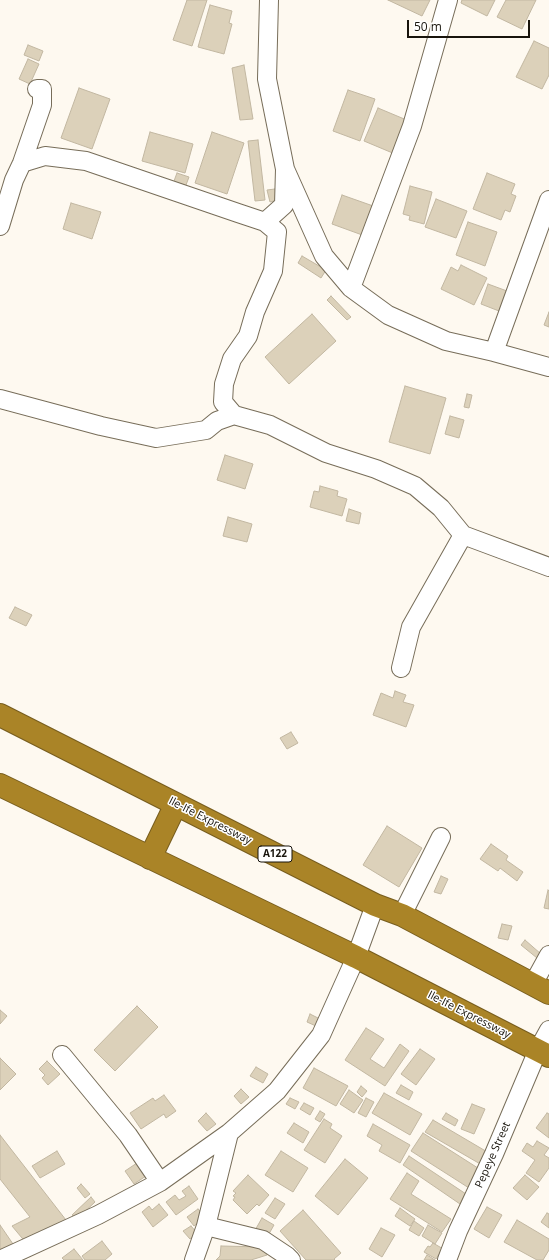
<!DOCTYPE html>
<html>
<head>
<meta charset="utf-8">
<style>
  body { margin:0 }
  #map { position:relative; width:549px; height:1260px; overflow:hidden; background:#fef9f0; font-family:"Open Sans",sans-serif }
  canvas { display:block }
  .scale { position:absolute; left:407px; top:20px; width:123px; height:18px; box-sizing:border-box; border:2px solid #18140c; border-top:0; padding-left:5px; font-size:12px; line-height:14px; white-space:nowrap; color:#18140c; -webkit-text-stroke:3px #fff; paint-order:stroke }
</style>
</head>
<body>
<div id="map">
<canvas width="549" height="1260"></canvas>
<div class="scale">50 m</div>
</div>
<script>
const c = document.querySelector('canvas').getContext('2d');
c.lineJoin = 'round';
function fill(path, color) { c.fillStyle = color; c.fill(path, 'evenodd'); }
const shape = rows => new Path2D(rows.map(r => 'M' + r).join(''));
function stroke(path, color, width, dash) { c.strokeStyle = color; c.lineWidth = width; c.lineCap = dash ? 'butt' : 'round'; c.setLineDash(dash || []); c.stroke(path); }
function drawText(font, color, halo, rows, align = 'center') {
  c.font = font + ' "Open Sans",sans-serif'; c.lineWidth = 3; c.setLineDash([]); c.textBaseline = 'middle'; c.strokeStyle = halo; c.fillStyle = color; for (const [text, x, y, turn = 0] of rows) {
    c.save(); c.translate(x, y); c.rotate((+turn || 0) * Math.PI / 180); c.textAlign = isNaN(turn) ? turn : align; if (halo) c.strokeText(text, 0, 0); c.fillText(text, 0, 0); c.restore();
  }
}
const building = shape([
  [187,0,207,0,192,46,173,40,187,0],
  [388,0,430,0,422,16,388,0],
  [462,0,495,0,487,16,461,3,462,0],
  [506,0,536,0,522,29,497,17,506,0],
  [210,5,232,11,229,23,232,24,224,54,198,47,210,5],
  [534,41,549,48,549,75,542,89,516,77,534,41],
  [28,45,43,51,39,61,24,55,28,45],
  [28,59,39,64,30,84,19,79,28,59],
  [244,65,253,119,240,120,232,68,244,65],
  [79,88,110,99,92,149,61,138,79,88],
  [348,90,375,99,360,141,333,131,348,90],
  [378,108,409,121,395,154,364,141,378,108],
  [150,132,193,144,185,173,142,161,150,132],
  [212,132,244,143,227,194,195,183,212,132],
  [258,140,265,200,255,201,248,141,258,140],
  [177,173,189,177,183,193,171,189,177,173],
  [487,173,515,184,511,194,516,196,510,212,505,210,501,220,473,209,487,173],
  [410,186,432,192,424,224,409,220,410,216,403,214,410,186],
  [275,189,277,200,270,202,267,190,275,189],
  [342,195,376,207,365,236,332,224,342,195],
  [436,199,467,211,456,238,425,227,436,199],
  [71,203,101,212,92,239,63,229,71,203],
  [468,222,497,232,485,266,456,255,468,222],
  [302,256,326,270,321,278,298,263,302,256],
  [461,265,487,278,474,305,441,289,451,267,458,271,461,265],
  [488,284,507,291,499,311,481,304,488,284],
  [331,296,351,317,347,320,327,300,331,296],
  [549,312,549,327,544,325,549,312],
  [312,314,336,341,289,384,265,357,312,314],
  [405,386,446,398,430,454,389,442,405,386],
  [467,394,472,395,469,408,464,407,467,394],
  [450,416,464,420,459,438,445,434,450,416],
  [225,455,253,464,245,489,217,480,225,455],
  [320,486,338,491,337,496,347,499,342,516,310,507,314,491,319,492,320,486],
  [349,509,361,513,359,524,346,521,349,509],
  [228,517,252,524,247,542,223,536,228,517],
  [15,607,32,615,26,626,9,618,15,607],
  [395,691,406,695,403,702,414,705,406,727,373,715,381,693,393,698,395,691],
  [291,732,298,743,287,749,280,738,291,732],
  [387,826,422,848,399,887,363,865,387,826],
  [491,844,508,856,506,860,523,872,517,881,500,868,498,871,480,859,491,844],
  [441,876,448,879,441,894,434,892,441,876],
  [548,890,549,891,549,909,544,908,548,890],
  [502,924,512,926,508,940,498,938,502,924],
  [525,940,541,954,537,958,521,945,525,940],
  [137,1006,158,1027,115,1071,94,1050,137,1006],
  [0,1010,7,1016,0,1024,0,1010],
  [310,1014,320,1019,316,1026,307,1022,310,1014],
  [366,1028,384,1039,370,1059,384,1068,400,1044,409,1051,385,1086,345,1060,366,1028],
  [420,1049,435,1059,416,1085,401,1074,420,1049],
  [0,1058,16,1074,0,1090,0,1058],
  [47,1061,60,1074,48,1085,42,1078,45,1075,39,1069,47,1061],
  [256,1067,268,1074,263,1083,250,1076,256,1067],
  [314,1068,348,1086,336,1106,303,1088,314,1068],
  [401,1085,413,1092,409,1100,396,1093,401,1085],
  [361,1086,367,1091,362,1097,357,1092,361,1086],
  [241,1089,249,1097,241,1104,234,1096,241,1089],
  [349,1090,363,1100,354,1113,340,1104,349,1090],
  [384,1093,422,1114,410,1135,372,1113,384,1093],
  [164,1095,176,1111,166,1118,164,1114,141,1129,130,1113,153,1098,155,1101,164,1095],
  [290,1098,299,1102,295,1109,286,1104,290,1098],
  [366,1098,374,1102,366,1117,358,1113,366,1098],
  [304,1103,314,1108,310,1115,300,1109,304,1103],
  [472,1104,485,1109,474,1134,461,1129,472,1104],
  [320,1111,325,1114,320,1122,315,1119,320,1111],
  [206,1113,216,1124,207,1131,198,1121,206,1113],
  [446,1113,458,1120,455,1126,442,1119,446,1113],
  [547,1113,549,1114,549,1138,536,1128,547,1113],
  [324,1119,332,1124,330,1128,342,1136,325,1163,304,1150,324,1119],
  [433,1120,489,1153,482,1165,425,1132,433,1120],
  [294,1123,309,1132,303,1143,287,1133,294,1123],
  [373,1124,410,1145,400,1163,379,1151,382,1145,367,1136,373,1124],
  [423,1133,481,1170,469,1188,411,1151,423,1133],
  [0,1135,66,1220,27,1244,12,1226,30,1217,0,1179,0,1135],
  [537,1141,549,1148,544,1155,549,1158,549,1168,539,1182,526,1173,535,1160,522,1151,527,1143,533,1147,537,1141],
  [57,1151,65,1164,40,1178,32,1166,57,1151],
  [281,1151,308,1168,293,1192,265,1175,281,1151],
  [409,1156,466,1194,460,1204,403,1165,409,1156],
  [345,1159,368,1178,338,1215,315,1196,345,1159],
  [137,1163,146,1176,134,1184,125,1171,137,1163],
  [407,1173,419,1181,411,1194,451,1219,442,1232,390,1199,407,1173],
  [248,1175,269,1195,259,1206,257,1204,247,1214,233,1200,235,1197,233,1196,236,1193,233,1191,248,1175],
  [525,1175,539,1187,527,1200,513,1188,525,1175],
  [81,1184,90,1194,85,1198,77,1188,81,1184],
  [189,1186,198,1199,176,1215,166,1202,175,1195,179,1200,186,1196,182,1191,189,1186],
  [91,1197,95,1202,77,1219,72,1215,91,1197],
  [275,1198,285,1204,275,1219,265,1213,275,1198],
  [159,1204,168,1215,153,1227,142,1212,149,1206,152,1210,159,1204],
  [487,1207,502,1215,489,1238,474,1229,487,1207],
  [400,1208,415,1219,410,1226,395,1216,400,1208],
  [198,1209,205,1217,194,1226,187,1217,198,1209],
  [303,1210,341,1253,334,1259,335,1260,306,1260,280,1231,303,1210],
  [547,1213,549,1214,549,1228,541,1222,547,1213],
  [262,1218,274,1225,266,1239,254,1232,262,1218],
  [517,1220,549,1239,549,1250,543,1260,537,1260,504,1242,517,1220],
  [414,1221,424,1228,419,1236,409,1230,414,1221],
  [0,1225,13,1244,0,1253,0,1225],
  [428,1225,442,1233,435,1244,422,1236,428,1225],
  [191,1226,197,1233,190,1239,183,1231,191,1226],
  [381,1228,395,1235,382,1257,369,1249,381,1228],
  [102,1241,112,1254,105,1260,85,1260,82,1256,102,1241],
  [433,1243,445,1250,442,1256,439,1254,436,1259,424,1252,428,1246,430,1247,433,1243],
  [221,1246,263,1247,267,1255,251,1260,216,1260,220,1256,221,1246],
  [74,1249,83,1260,64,1260,62,1258,74,1249],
  [427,1255,435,1260,424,1260,427,1255]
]);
const minor = shape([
  [22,163,45,156,86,161,238,213,265,222,277,232,273,271,255,312,248,336,232,359,224,384,223,402,234,415],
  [285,169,324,256,351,288,388,315,446,341,494,352,549,367],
  [265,222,284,205,285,169,267,79,269,0],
  [0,226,14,180,22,163,42,105,42,89,37,89],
  [351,288,412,126,448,0],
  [494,352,549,200],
  [0,399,101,426,156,438,206,430,217,421,234,415,270,425,326,453,376,469,415,486,441,508,463,535,549,567],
  [401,668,411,627,463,535],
  [402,915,441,837],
  [533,984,549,955],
  [62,1055,128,1135,160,1182],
  [206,1226,263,1240,287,1256,291,1260],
  [0,1260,98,1215,160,1182,229,1133],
  [194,1260,206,1226,229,1133,277,1091,321,1035,356,957,375,905],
  [447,1260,458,1231,494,1154,538,1050,549,1030]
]);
const highway = shape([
  [0,715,375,905,402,915,549,993],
  [0,785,356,957,549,1056],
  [150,858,176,804]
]);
const shields = [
  [275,854,34]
];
const shieldNames = [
  ["A122",275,854]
];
const streetNames = [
  ["Ile-Ife Expressway",210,821,27],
  ["Ile-Ife Expressway",469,1015,27],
  ["Pepeye Street",493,1155,-66]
];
fill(building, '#dcd1ba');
stroke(building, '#c2b7a1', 1);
stroke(minor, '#776d59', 20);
stroke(highway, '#775d1e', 24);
stroke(minor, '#fff', 18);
stroke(highway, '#aa8427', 22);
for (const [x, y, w] of shields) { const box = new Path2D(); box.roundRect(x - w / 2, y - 8, w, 16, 3); c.fillStyle = '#fff'; c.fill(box); stroke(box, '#18140c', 1); }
drawText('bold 10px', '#18140c', null, shieldNames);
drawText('11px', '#18140c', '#fff', streetNames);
</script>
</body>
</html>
